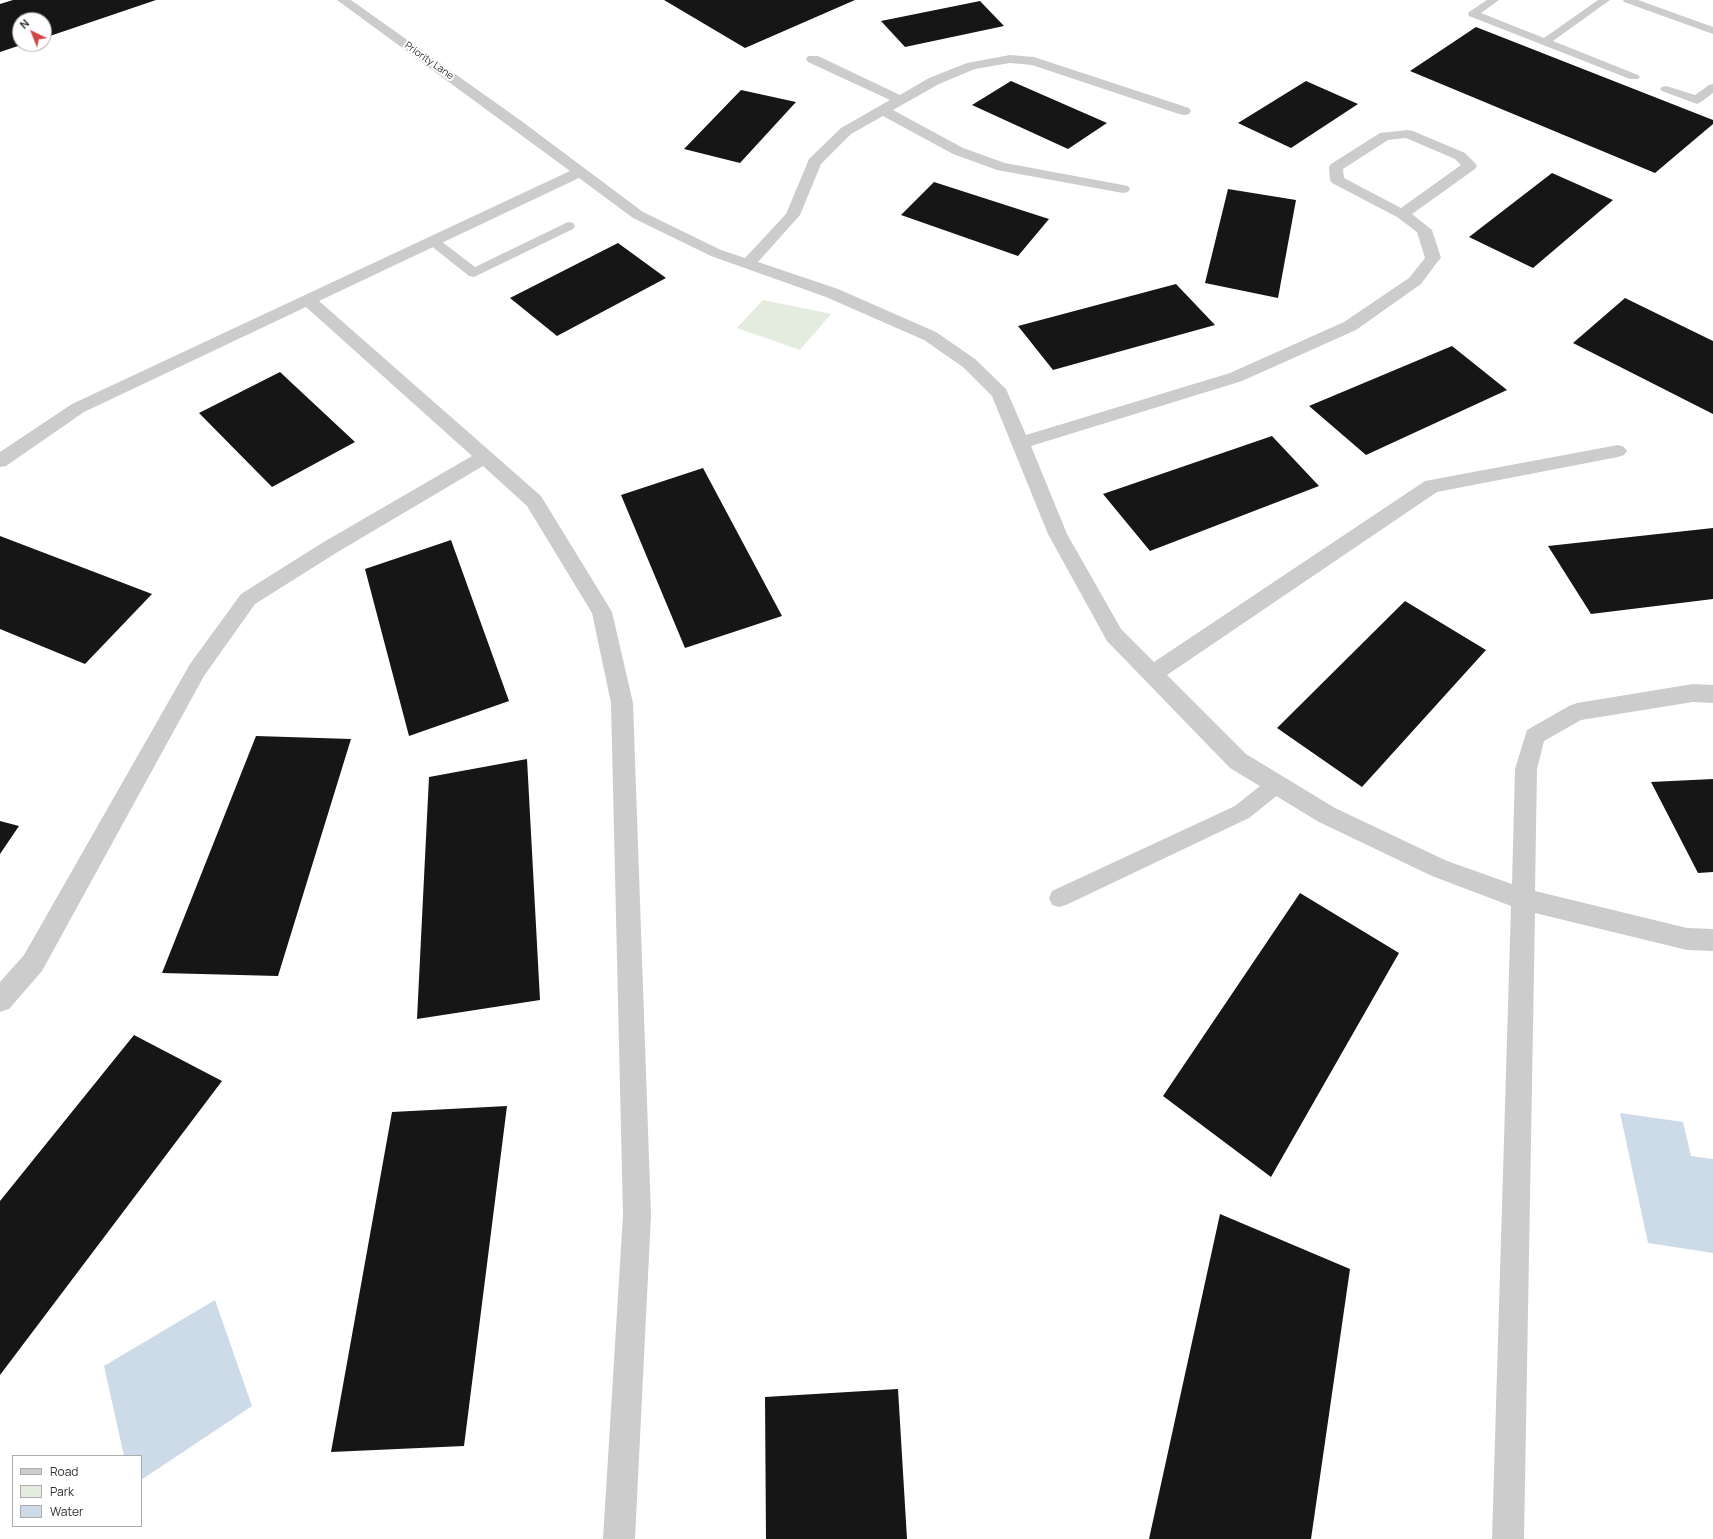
<!DOCTYPE html>
<html>
<head>
<meta charset="utf-8">
<style>
  body { margin:0 }
  #map { position:relative; width:1713px; height:1539px; overflow:hidden; background:#fff; font-family:Manrope,sans-serif }
  canvas { display:block }
  .legend { position:absolute; left:12px; top:1455px; width:130px; height:72px; box-sizing:border-box; background:#fff; border:1px solid #acacac; margin:0; padding:5px 7px; list-style:none; font-size:12px; color:#2f2f2f }
  .legend li { display:flex; align-items:center; gap:8px; height:20px }
  .legend b { width:20px; border:1px solid #acacac }
  .north { position:absolute; left:12px; top:12px; width:40px; height:40px; box-sizing:border-box; background:#fff; border:1px solid #acacac; border-radius:50%; rotate:317deg; font-size:11px; font-weight:700; line-height:16px; text-align:center; color:#2f2f2f }
  .north::after { content:''; display:block; margin:auto; width:14px; height:18px; background:#d24745; clip-path:polygon(50% 0,100% 100%,50% 72%,0 100%) }
</style>
</head>
<body>
<div id="map">
<canvas width="1713" height="1539"></canvas>
<ul class="legend">
<li><b style="height:5px;background:#ccc"></b>Road</li>
<li><b style="height:11px;background:#e4ebdf"></b>Park</li>
<li><b style="height:11px;background:#cddbe8"></b>Water</li>
</ul>
<div class="north">N</div>
</div>
<script>
const c = document.querySelector('canvas').getContext('2d');
c.lineJoin = 'round';
function fill(path, color) { c.fillStyle = color; c.fill(path, 'evenodd'); }
const shape = rows => new Path2D(rows.map(r => 'M' + r).join(''));
function drawText(font, color, halo, rows, align = 'center') {
  c.font = font + ' Manrope,sans-serif'; c.lineWidth = 4; c.setLineDash([]); c.textBaseline = 'middle'; c.strokeStyle = halo; c.fillStyle = color; for (const [text, x, y, turn = 0] of rows) {
    c.save(); c.translate(x, y); c.rotate((+turn || 0) * Math.PI / 180); c.textAlign = isNaN(turn) ? turn : align; if (halo) c.strokeText(text, 0, 0); c.fillText(text, 0, 0); c.restore();
  }
}
const green = shape([
  [763,300,831,314,800,350,737,328]
]);
const water = shape([
  [1620,1113,1683,1122,1691,1156,1713,1159,1713,1253,1648,1243],
  [215,1300,252,1406,141,1480,141,1456,124,1456,104,1366]
]);
const building = shape([
  [13,0,156,0,44,38,44,20,20,20,20,44,24,44,0,52,0,4],
  [664,0,855,0,745,48],
  [980,1,1004,26,905,47,881,21],
  [1476,27,1713,120,1713,124,1655,173,1410,71],
  [1011,81,1107,123,1068,149,972,105],
  [1306,81,1358,104,1291,148,1238,123],
  [741,90,796,102,740,163,684,149],
  [1552,173,1613,200,1533,268,1469,237],
  [934,182,1049,219,1018,256,901,215],
  [1228,189,1296,200,1278,298,1205,283],
  [618,243,666,278,557,336,510,298],
  [1176,284,1215,325,1053,370,1018,326],
  [1625,298,1713,341,1713,414,1573,343],
  [1452,346,1507,390,1366,455,1309,406],
  [280,372,355,442,272,487,199,413],
  [1272,436,1319,486,1150,551,1103,494],
  [703,468,782,616,685,648,621,495],
  [1713,528,1713,599,1591,614,1548,546],
  [0,536,152,594,85,664,0,629],
  [451,540,509,701,409,736,365,569],
  [1405,601,1486,650,1362,787,1277,728],
  [256,736,351,739,278,976,162,973],
  [527,759,540,1000,417,1019,429,777],
  [1713,779,1713,872,1698,873,1651,782],
  [0,821,19,826,0,854],
  [1300,893,1399,953,1271,1177,1163,1096],
  [134,1035,222,1081,0,1375,0,1201],
  [507,1106,464,1446,331,1452,392,1112],
  [1220,1214,1350,1269,1311,1539,1149,1539],
  [898,1389,907,1539,766,1539,765,1397]
]);
const service = shape([
  [1487,0,1499,0,1481,13,1544,38,1598,0,1610,0,1553,41,1638,75,1640,77,1638,79,1630,79,1469,16,1468,14,1469,12,1487,0],
  [1623,0,1638,0,1713,27,1713,34,1624,2,1623,0],
  [1713,84,1713,93,1701,102,1697,104,1662,91,1660,89,1662,87,1666,86,1695,95,1709,85,1713,84],
  [568,222,573,223,575,226,573,229,474,277,469,276,425,241,427,238,437,238,475,267,568,222],
  [1277,776,1284,778,1287,784,1284,790,1249,818,1066,905,1059,907,1052,905,1049,898,1052,891,1235,806,1270,778,1277,776]
]);
const minor = shape([
  [337,0,351,0,520,120,643,212,721,250,745,258,786,214,809,159,841,128,890,100,808,62,806,59,808,56,818,56,900,95,929,78,967,63,1010,55,1034,57,1189,108,1191,111,1189,114,1184,115,1179,114,1032,65,1010,63,975,69,939,84,893,110,963,148,1005,163,1123,185,1128,186,1130,189,1128,192,1123,193,997,170,953,154,883,116,851,134,821,164,800,215,758,262,838,289,936,332,975,359,1006,389,1026,435,1230,373,1344,322,1409,278,1425,258,1417,232,1397,217,1332,183,1330,180,1329,167,1331,164,1380,133,1408,130,1413,131,1465,153,1475,163,1477,166,1475,169,1412,214,1432,230,1441,258,1438,261,1421,284,1356,330,1242,381,1031,446,1067,534,1121,629,1154,662,1425,481,1618,445,1624,447,1627,451,1624,455,1618,457,1437,492,1167,675,1246,754,1335,808,1447,861,1512,884,1515,769,1527,730,1569,706,1577,703,1693,684,1713,685,1713,703,1693,702,1581,720,1544,741,1537,769,1535,891,1687,928,1713,929,1713,951,1687,950,1535,913,1524,1539,1492,1539,1511,906,1432,876,1319,822,1230,768,1107,641,1048,534,992,396,963,367,924,340,826,297,711,256,633,218,579,178,319,301,541,496,612,612,633,703,651,1215,635,1539,603,1539,623,1215,611,703,592,613,527,506,483,466,336,553,255,604,204,676,42,971,9,1009,0,1012,0,982,24,955,190,664,241,594,322,543,472,456,306,307,84,412,6,466,0,467,0,452,72,404,570,171,337,0],
  [1406,138,1455,159,1461,165,1401,208,1344,178,1343,169,1388,140,1406,138]
]);
const farStreetnames = [
  ["Priority Lane",429,61,35]
];
fill(green, '#e4ebdf');
fill(water, '#cddbe8');
fill(building, '#161616');
fill(service, '#ccc');
fill(minor, '#ccc');
drawText('10px', '#2f2f2f', '#fff', farStreetnames);
</script>
</body>
</html>
